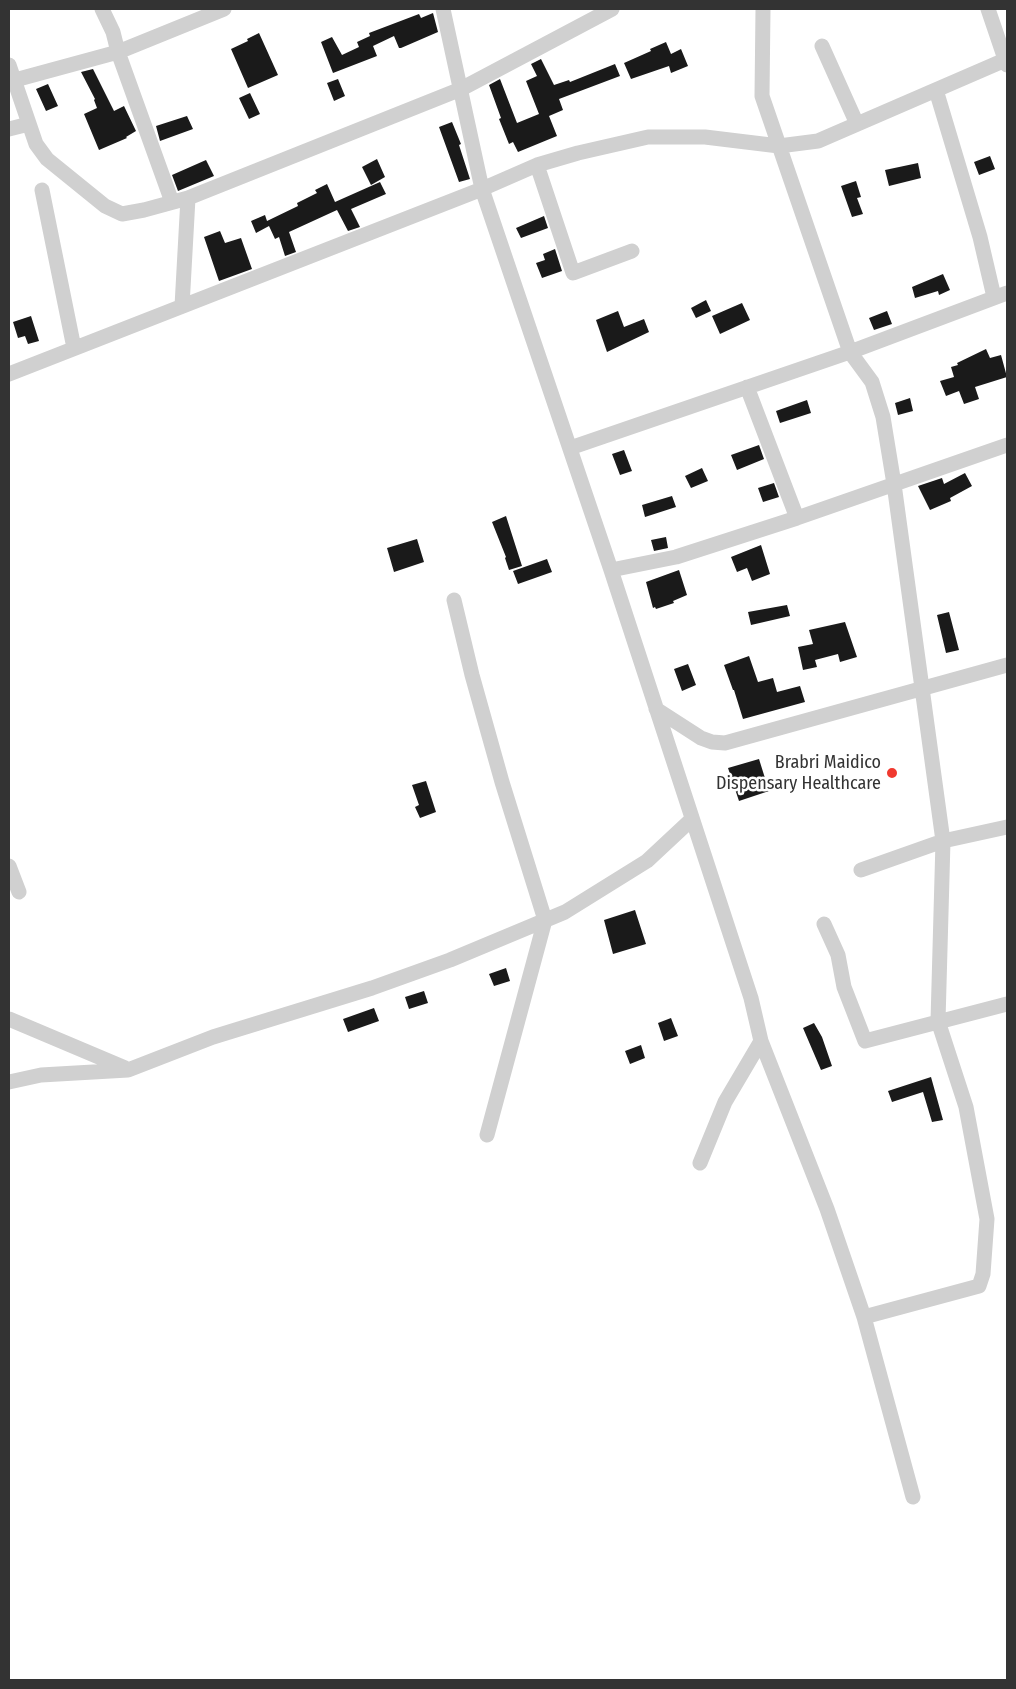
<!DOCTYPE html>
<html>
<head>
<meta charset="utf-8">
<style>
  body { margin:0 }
  #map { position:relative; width:1016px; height:1689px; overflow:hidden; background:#fff; font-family:"Fira Sans Condensed",sans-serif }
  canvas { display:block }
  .frame { position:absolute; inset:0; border:10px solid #333; pointer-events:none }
</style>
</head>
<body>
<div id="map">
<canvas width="1016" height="1689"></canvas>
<div class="frame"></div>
</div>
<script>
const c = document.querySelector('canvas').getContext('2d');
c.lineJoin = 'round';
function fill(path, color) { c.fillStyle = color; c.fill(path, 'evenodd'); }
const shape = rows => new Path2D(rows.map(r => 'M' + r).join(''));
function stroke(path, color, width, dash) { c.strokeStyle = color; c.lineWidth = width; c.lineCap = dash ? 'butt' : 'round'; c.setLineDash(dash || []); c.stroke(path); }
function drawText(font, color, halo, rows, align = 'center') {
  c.font = font + ' "Fira Sans Condensed",sans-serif'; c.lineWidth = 5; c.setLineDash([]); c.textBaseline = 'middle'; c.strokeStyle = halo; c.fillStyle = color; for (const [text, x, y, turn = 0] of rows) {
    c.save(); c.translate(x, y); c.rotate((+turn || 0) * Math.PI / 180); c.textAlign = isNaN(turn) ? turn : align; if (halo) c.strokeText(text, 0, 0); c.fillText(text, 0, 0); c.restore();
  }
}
const building = shape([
  [433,13,438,32,401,48,399,48,394,36,373,46,377,56,333,73,321,42,332,37,342,55,359,47,357,42,370,36,369,33,419,14,421,18],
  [259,33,278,75,248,88,231,49,248,41,247,39],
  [666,42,671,54,681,49,688,66,671,73,669,66,631,79,624,63,651,51,650,49],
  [541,59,554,85,569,80,570,82,615,64,620,76,559,99,563,110,549,116,557,136,518,152,513,142,509,144,499,119,501,118,489,85,500,79,517,123,539,114,526,81,537,76,531,64],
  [93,69,114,111,124,106,136,131,126,137,127,138,99,150,84,114,97,108,94,100,95,99,81,72],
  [338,79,345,96,334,101,327,83],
  [48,84,58,106,46,111,36,89],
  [250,93,260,114,249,119,239,98],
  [187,116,193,129,160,141,156,126],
  [452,122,461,144,459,145,470,179,459,182,439,127],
  [990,156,995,169,979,175,974,162],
  [377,159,385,177,371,185,362,167],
  [206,160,214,176,178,191,172,175],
  [918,163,921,178,889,186,885,170],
  [856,181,861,197,857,198,863,214,852,217,841,186],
  [380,182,386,194,351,209,360,227,348,231,337,210,289,232,296,252,285,256,279,237,275,239,269,226,256,233,251,221,265,215,267,221,298,206,297,203,317,193,315,190,327,184,335,202],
  [544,216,548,228,521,238,516,228],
  [220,231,225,243,241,238,252,269,219,281,204,237],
  [555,249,562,271,542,278,536,263,545,260,543,254],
  [943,274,950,290,939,295,938,291,915,298,912,287],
  [706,300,711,311,696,318,691,308],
  [742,303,750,320,720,334,712,316],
  [618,311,624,327,644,319,649,332,607,352,596,320],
  [887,311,892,324,874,330,869,318],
  [31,316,39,341,28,344,25,336,18,338,13,322],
  [986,349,990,358,1001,355,1007,377,975,387,979,399,964,404,959,391,946,396,940,381,954,377,951,367,958,365,957,363],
  [910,398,913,411,898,415,895,403],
  [807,400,811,413,780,423,776,411],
  [759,445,764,459,737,470,731,455],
  [624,450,632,471,620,475,612,454],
  [702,468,708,481,691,488,685,476],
  [965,473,972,486,950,498,951,501,930,510,918,486,942,478,944,484],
  [774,483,779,497,763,502,758,488],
  [672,496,676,507,645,517,642,505],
  [506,516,522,566,509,570,505,558,506,557,492,522],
  [666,537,668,548,654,551,651,540],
  [417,539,424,562,394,572,387,548],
  [761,545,770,574,752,581,747,568,737,572,731,557],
  [547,559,552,572,518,584,513,571],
  [679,570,687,595,673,601,674,603,656,609,655,607,653,608,646,582],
  [787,605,790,616,751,625,748,612],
  [949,612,959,650,946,653,937,615],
  [845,622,857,657,840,662,838,654,815,660,817,667,803,670,798,647,813,644,809,630],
  [749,656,758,682,773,678,777,692,800,686,805,702,743,719,734,690,733,690,724,665],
  [688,664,696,685,682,691,674,669],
  [759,759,769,791,739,801,728,768],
  [426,781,436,812,420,818,415,807,419,805,412,785],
  [635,910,646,944,613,954,604,920],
  [506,968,510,981,494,986,489,974],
  [424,991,428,1003,409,1009,405,997],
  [374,1008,379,1021,348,1032,343,1019],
  [671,1018,678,1036,664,1041,658,1023],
  [814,1023,822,1037,832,1066,821,1070,803,1028],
  [641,1045,645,1058,630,1064,625,1051],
  [931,1077,943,1120,932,1122,923,1092,892,1102,888,1091]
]);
const minor = shape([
  [102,9,113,32,118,52,172,202],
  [443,9,482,189,611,570,751,998,761,1041,827,1209,864,1317,913,1497],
  [763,9,762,96,850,352,872,382,883,417,894,484,943,841,938,1021,966,1107,987,1219,983,1274,979,1286,864,1317],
  [988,9,1007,65],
  [822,46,857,124],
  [9,65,36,144,47,159,105,206,122,214,144,210,188,198],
  [15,80,118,52,224,9],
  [936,90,980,237,994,297],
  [9,129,29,124],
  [537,165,573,273,632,251],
  [42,190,74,348],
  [182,306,188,198,461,89,612,9],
  [9,374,482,189,537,165,578,153,648,137,705,137,779,146,818,141,1005,60],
  [747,387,797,518],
  [570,448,850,352,1007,293],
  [611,570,676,557,797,518,1007,445],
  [454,600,472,675,502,782,545,920,487,1135],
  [656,709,701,738,712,742,725,743,1007,665],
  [9,866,19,892],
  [861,870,943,841,1007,827],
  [824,924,838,955,844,987,865,1041,1007,1004],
  [9,1019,125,1068],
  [9,1082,41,1075,128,1070,213,1037,372,988,450,960,565,912,647,861,692,819],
  [700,1163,725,1102,761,1041]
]);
const markers = [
  [892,773,6,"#f0392f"]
];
const poiNames = [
  ["Brabri Maidico",881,763],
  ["Dispensary Healthcare",881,784]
];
fill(building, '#1a1a1a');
stroke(minor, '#d0d0d0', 15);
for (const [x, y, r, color] of markers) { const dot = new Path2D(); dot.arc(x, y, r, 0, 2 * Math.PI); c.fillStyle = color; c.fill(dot); stroke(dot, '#fff', 2); }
drawText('18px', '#333', '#fff', poiNames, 'right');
</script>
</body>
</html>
